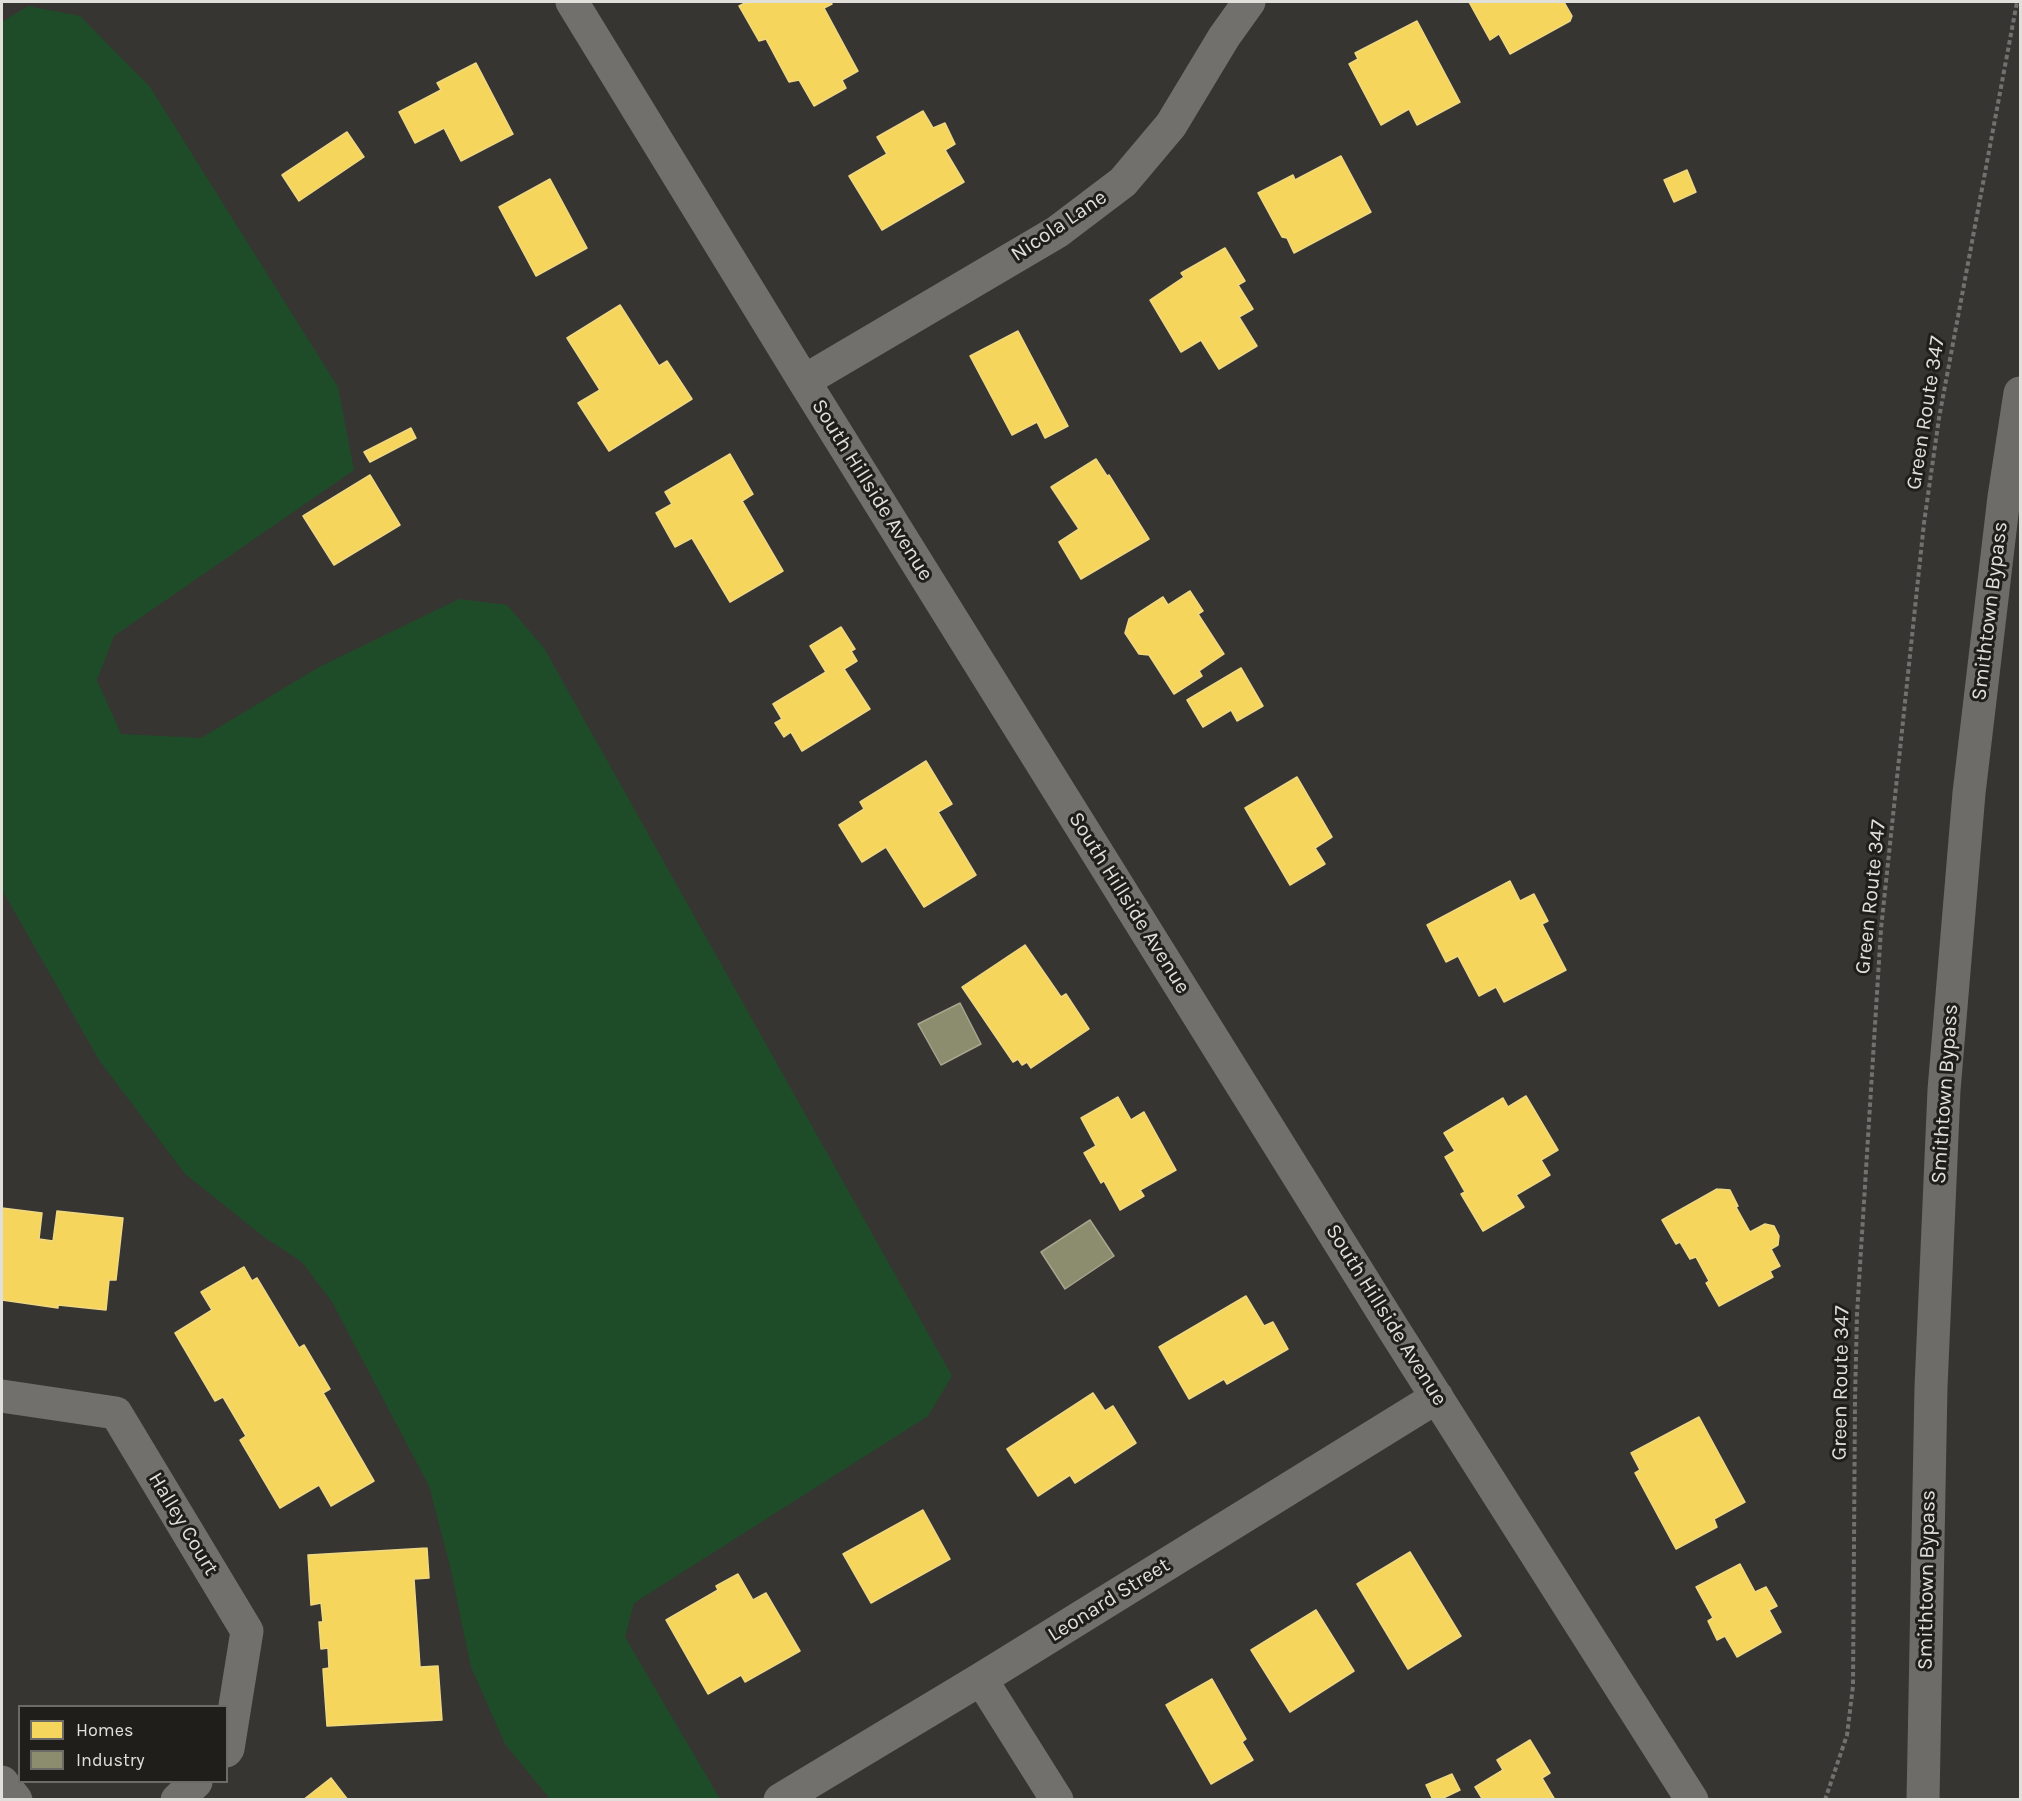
<!DOCTYPE html>
<html>
<head>
<meta charset="utf-8">
<style>
  body { margin:0 }
  #map { position:relative; width:2022px; height:1801px; overflow:hidden; background:#363531; font-family:Karla,sans-serif }
  canvas { display:block }
  .frame { position:absolute; inset:0; border:3px solid #e1dfda; pointer-events:none }
  .legend { position:absolute; left:18px; top:1705px; width:210px; height:78px; box-sizing:border-box; background:#1f1e1a; border:2px solid #6d6b67; margin:0; padding:8px 10px; list-style:none; font-size:18px; color:#e1dfda }
  .legend li { display:flex; align-items:center; gap:12px; height:30px }
  .legend b { width:30px; border:2px solid #6d6b67 }
</style>
</head>
<body>
<div id="map">
<canvas width="2022" height="1801"></canvas>
<div class="frame"></div>
<ul class="legend">
<li><b style="height:16px;background:#f6d55c"></b>Homes</li>
<li><b style="height:16px;background:#8c8c6e"></b>Industry</li>
</ul>
</div>
<script>
const c = document.querySelector('canvas').getContext('2d');
c.lineJoin = 'round';
function fill(path, color) { c.fillStyle = color; c.fill(path, 'evenodd'); }
const shape = rows => new Path2D(rows.map(r => 'M' + r).join(''));
function stroke(path, color, width, dash) { c.strokeStyle = color; c.lineWidth = width; c.lineCap = dash ? 'butt' : 'round'; c.setLineDash(dash || []); c.stroke(path); }
function drawText(font, color, halo, rows, align = 'center') {
  c.font = font + ' Karla,sans-serif'; c.lineWidth = 6; c.setLineDash([]); c.textBaseline = 'middle'; c.strokeStyle = halo; c.fillStyle = color; for (const [text, x, y, turn = 0] of rows) {
    c.save(); c.translate(x, y); c.rotate((+turn || 0) * Math.PI / 180); c.textAlign = isNaN(turn) ? turn : align; if (halo) c.strokeText(text, 0, 0); c.fillText(text, 0, 0); c.restore();
  }
}
const green = shape([
  [28,6,80,16,150,87,338,387,354,470,114,636,97,680,121,734,201,738,319,667,459,599,507,605,544,648,952,1376,928,1416,634,1603,625,1637,720,1799,550,1799,505,1744,471,1667,450,1566,429,1486,332,1302,302,1262,264,1237,185,1174,99,1060,2,890,2,22]
]);
const homes = shape([
  [747,2,831,2,832,4,824,8,858,71,842,80,846,88,814,106,799,80,789,82,766,39,759,41,739,6,747,2],
  [1469,2,1564,2,1572,16,1570,21,1510,54,1499,34,1490,40,1469,2],
  [1417,21,1460,102,1417,125,1409,109,1381,125,1349,64,1358,59,1355,53,1417,21],
  [476,63,513,134,461,161,444,128,415,143,399,112,441,90,437,83,476,63],
  [923,111,933,128,945,123,955,144,945,150,964,182,882,230,849,176,887,154,877,137,923,111],
  [347,132,364,157,299,201,282,175,347,132],
  [1341,156,1371,212,1294,253,1287,238,1282,237,1258,193,1293,175,1295,180,1341,156],
  [1687,170,1696,192,1674,202,1664,180,1687,170],
  [550,179,587,248,536,276,499,207,550,179],
  [1225,248,1245,281,1238,285,1253,309,1239,317,1257,346,1219,369,1201,340,1181,352,1150,300,1184,277,1181,273,1225,248],
  [620,305,659,366,667,361,692,399,609,451,578,403,600,390,567,338,620,305],
  [1018,331,1068,426,1045,438,1037,422,1012,435,970,356,1018,331],
  [411,428,416,438,370,462,364,452,411,428],
  [730,454,753,494,742,501,783,571,730,602,692,538,675,547,656,513,672,504,665,492,730,454],
  [1096,459,1107,476,1109,475,1149,539,1081,579,1059,542,1079,529,1051,487,1096,459],
  [370,475,400,525,334,565,303,516,370,475],
  [1190,591,1203,611,1198,614,1224,654,1199,671,1202,676,1174,694,1149,655,1139,654,1125,633,1129,619,1163,597,1168,605,1190,591],
  [841,627,855,649,851,651,857,661,844,669,870,709,802,751,791,732,784,737,775,723,782,719,773,704,826,672,810,646,841,627],
  [1241,668,1263,706,1237,721,1231,710,1203,727,1187,700,1241,668],
  [926,761,952,804,938,812,976,875,924,907,886,847,862,862,839,825,864,809,860,802,926,761],
  [1297,777,1332,837,1315,848,1325,864,1290,885,1245,808,1297,777],
  [1510,881,1520,901,1534,894,1548,921,1542,924,1566,970,1504,1002,1496,987,1479,996,1458,956,1446,962,1427,925,1510,881],
  [1025,945,1061,997,1066,994,1089,1029,1031,1068,1027,1062,1022,1065,1018,1059,1013,1062,962,987,1025,945],
  [1526,1096,1558,1150,1541,1160,1550,1175,1516,1195,1524,1207,1483,1231,1461,1194,1465,1192,1445,1157,1455,1151,1444,1133,1503,1098,1508,1107,1526,1096],
  [1118,1097,1131,1120,1144,1112,1176,1170,1140,1190,1144,1196,1120,1210,1104,1181,1101,1183,1084,1153,1096,1146,1081,1118,1118,1097],
  [1717,1189,1730,1190,1738,1206,1736,1207,1750,1232,1765,1224,1774,1226,1779,1236,1778,1245,1771,1249,1780,1266,1770,1271,1773,1277,1719,1306,1706,1283,1709,1281,1696,1257,1690,1259,1680,1242,1676,1244,1662,1220,1717,1189],
  [2,1208,42,1213,39,1239,53,1241,57,1211,123,1218,116,1280,109,1280,106,1310,58,1305,58,1308,2,1300,2,1208],
  [244,1267,252,1281,257,1278,299,1348,304,1345,330,1389,323,1393,374,1481,331,1506,319,1485,280,1508,240,1440,246,1436,223,1397,215,1401,175,1333,212,1310,201,1292,244,1267],
  [1246,1296,1264,1326,1273,1322,1288,1349,1227,1384,1224,1379,1189,1399,1159,1347,1246,1296],
  [1093,1393,1105,1411,1113,1406,1136,1443,1075,1483,1070,1475,1038,1496,1007,1449,1093,1393],
  [1699,1417,1745,1502,1714,1519,1717,1527,1676,1549,1635,1473,1640,1470,1631,1453,1699,1417],
  [923,1510,950,1559,871,1603,843,1554,923,1510],
  [427,1548,429,1578,414,1579,420,1667,438,1666,442,1720,327,1726,323,1669,329,1668,328,1648,321,1649,319,1622,323,1622,321,1603,311,1605,308,1555,427,1548],
  [1410,1552,1461,1636,1408,1669,1357,1584,1410,1552],
  [1740,1564,1755,1592,1766,1587,1777,1606,1769,1610,1781,1632,1737,1657,1725,1636,1717,1640,1708,1621,1713,1618,1696,1587,1740,1564],
  [738,1574,753,1600,766,1593,800,1651,745,1682,741,1675,708,1694,666,1620,718,1590,716,1586,738,1574],
  [1316,1610,1354,1671,1290,1712,1251,1650,1316,1610],
  [1212,1679,1246,1739,1242,1742,1253,1760,1211,1784,1166,1705,1212,1679],
  [1530,1740,1550,1773,1542,1778,1555,1800,1483,1800,1475,1787,1503,1770,1497,1760,1530,1740],
  [1452,1774,1460,1790,1439,1800,1433,1800,1426,1785,1452,1774],
  [331,1778,348,1800,303,1800,331,1778]
]);
const industry = shape([
  [960,1003,981,1044,941,1065,918,1024,960,1003],
  [1090,1220,1114,1256,1065,1289,1041,1252,1090,1220]
]);
const path = shape([
  [1825,1800,1847,1735,1853,1686,1855,1400,1857,1314,1881,929,1924,523,1939,418,2017,2]
]);
const minor = shape([
  [572,2,804,381,1394,1330,1692,1800],
  [804,381,1057,232,1123,182,1171,125,1224,37,1249,2],
  [2,1396,116,1413,247,1631,228,1749,226,1751],
  [981,1679,1057,1800],
  [2,1782,16,1800],
  [177,1800,196,1782],
  [780,1800,981,1679,1437,1397]
]);
const highway = shape([
  [1923,1800,1931,1387,1944,1090,1969,793,2004,497,2020,393]
]);
const streetNames = [
  ["Nicola Lane",1059,226,-34],
  ["Green Route 347",1926,413,-81],
  ["South Hillside Avenue",872,490,58],
  ["Smithtown Bypass",1990,611,-83],
  ["Green Route 347",1871,897,-84],
  ["South Hillside Avenue",1129,903,58],
  ["Smithtown Bypass",1945,1094,-86],
  ["South Hillside Avenue",1386,1315,58],
  ["Green Route 347",1841,1383,-89],
  ["Halley Court",183,1524,59],
  ["Smithtown Bypass",1927,1580,-89],
  ["Leonard Street",1109,1600,-32]
];
fill(green, '#1f4c28');
fill(homes, '#f6d55c');
stroke(homes, '#f0d882', 1.5);
fill(industry, '#8c8c6e');
stroke(industry, '#a6a58e', 1.5);
stroke(path, '#72716f', 4, [4.5, 3]);
stroke(minor, '#71706d', 33);
stroke(highway, '#6d6c69', 33);
drawText('21px', '#e1dfda', '#1f1e1a', streetNames);
</script>
</body>
</html>
